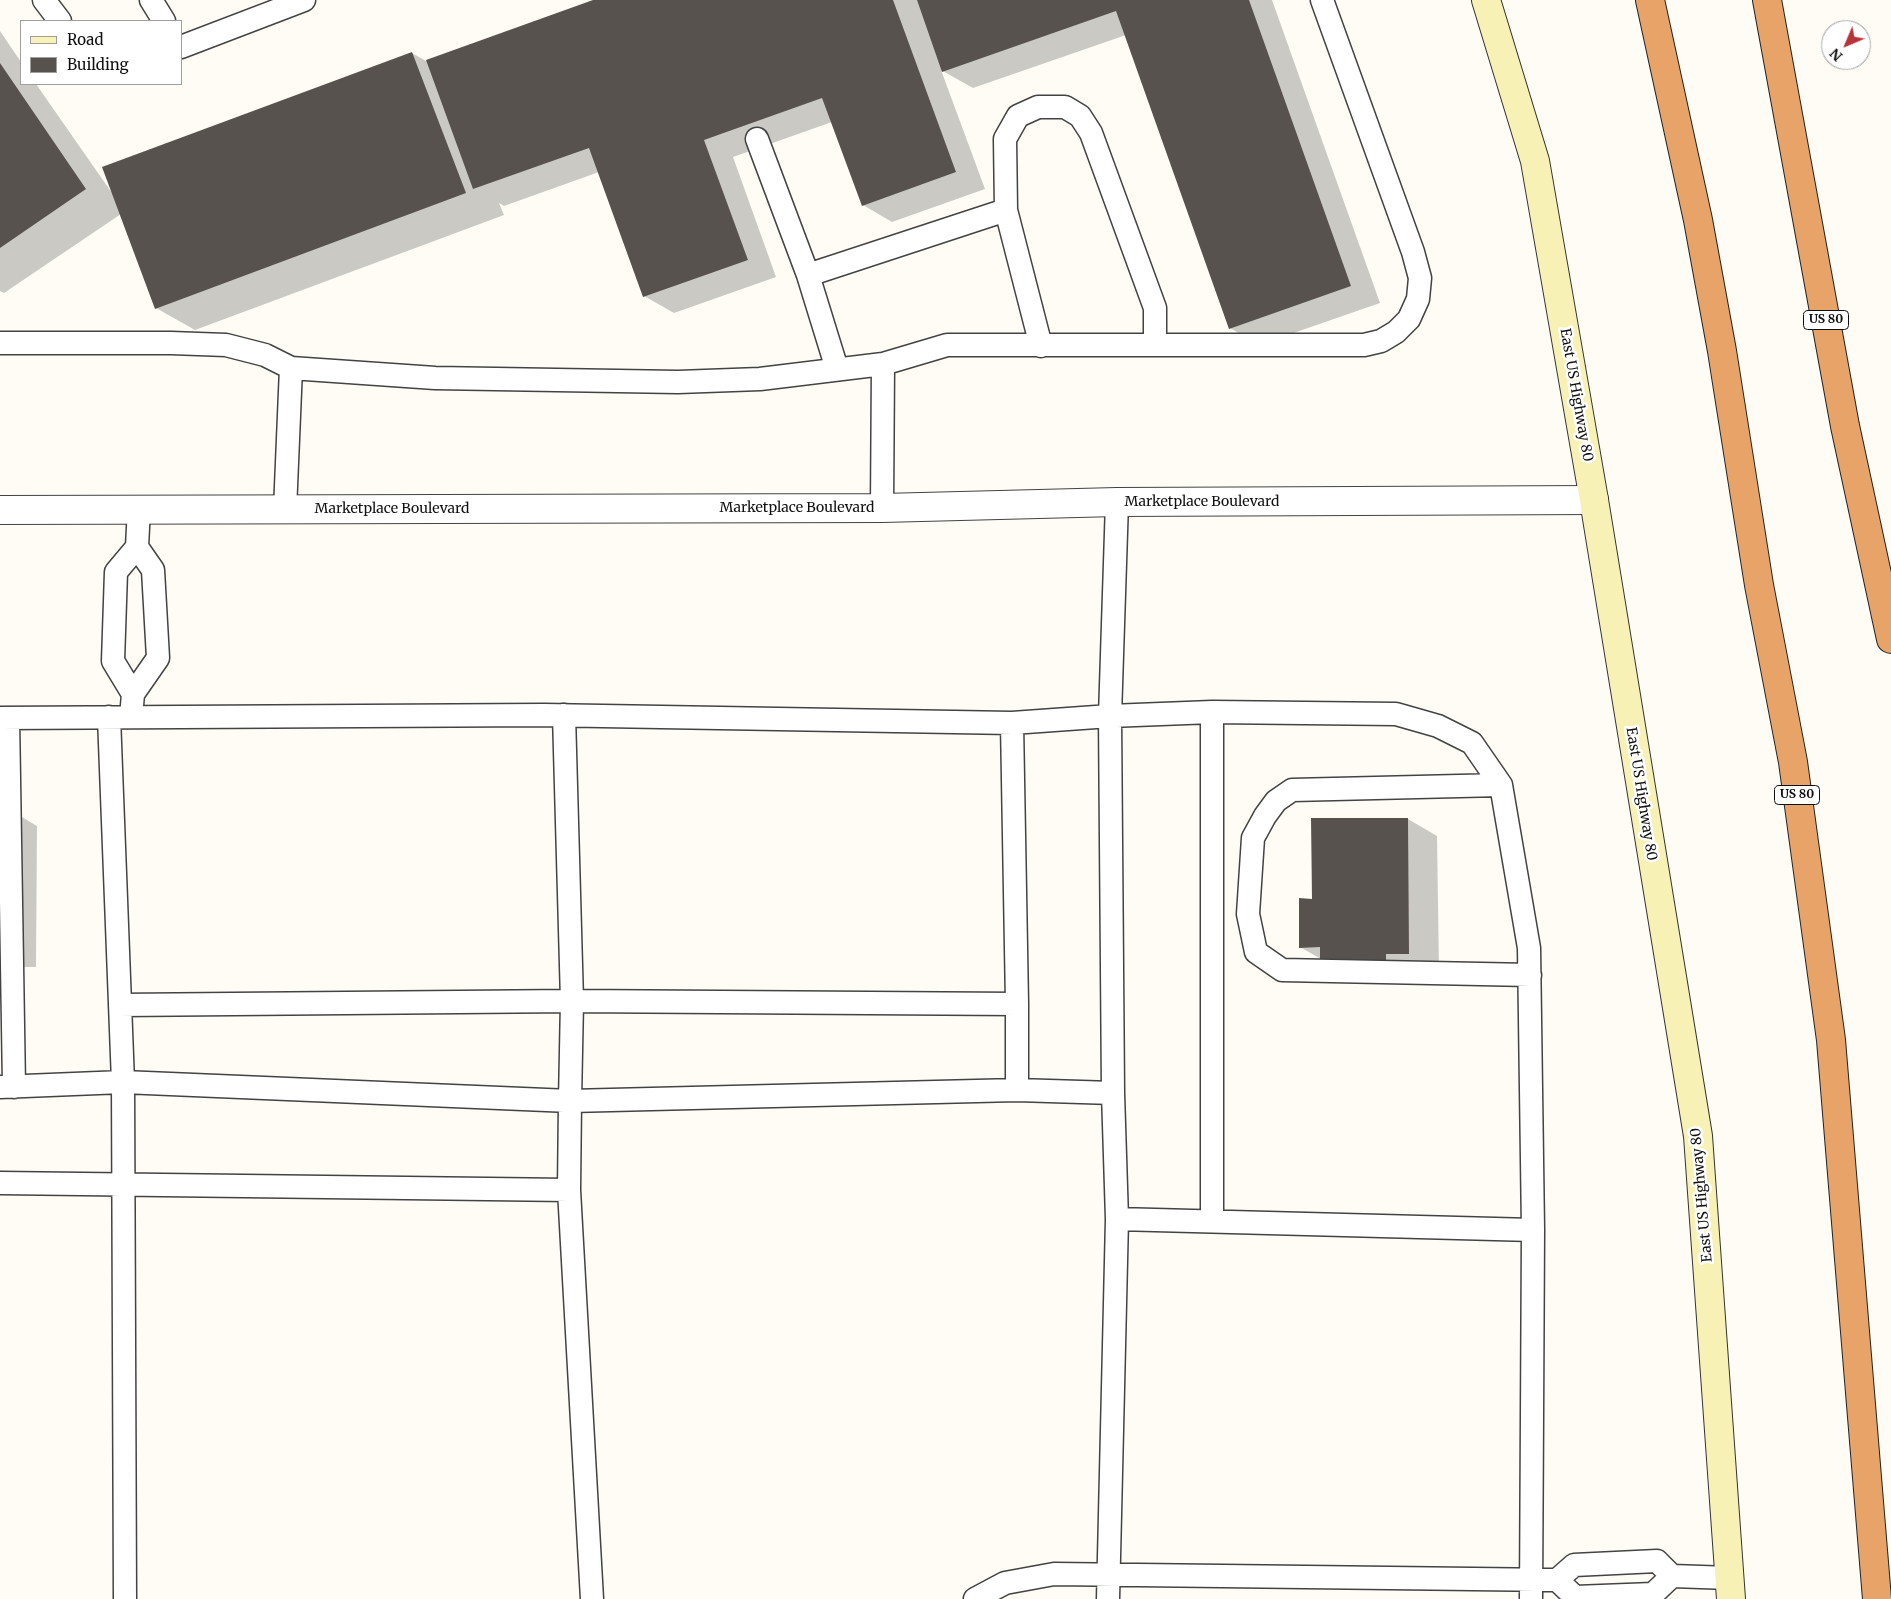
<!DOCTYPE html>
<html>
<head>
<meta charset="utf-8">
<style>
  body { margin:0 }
  #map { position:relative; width:1891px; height:1599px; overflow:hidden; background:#fefcf5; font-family:Merriweather,serif }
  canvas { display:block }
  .legend { position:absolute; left:20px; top:20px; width:162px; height:65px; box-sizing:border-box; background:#fff; border:1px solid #9f9f9f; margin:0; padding:6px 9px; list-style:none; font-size:15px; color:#101010 }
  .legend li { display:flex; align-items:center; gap:10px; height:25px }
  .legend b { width:25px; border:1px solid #9f9f9f }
  .north { position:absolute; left:1821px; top:20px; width:50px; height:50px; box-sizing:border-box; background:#fff; border:1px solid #9f9f9f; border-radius:50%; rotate:225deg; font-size:14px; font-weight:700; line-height:20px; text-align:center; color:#101010 }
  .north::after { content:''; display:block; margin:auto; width:18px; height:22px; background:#b6333a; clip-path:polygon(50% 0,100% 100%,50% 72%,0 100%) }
</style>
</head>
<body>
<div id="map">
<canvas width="1891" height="1599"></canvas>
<ul class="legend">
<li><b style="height:6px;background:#f8f1b6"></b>Road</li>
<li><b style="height:14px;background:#58524e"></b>Building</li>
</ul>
<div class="north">N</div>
</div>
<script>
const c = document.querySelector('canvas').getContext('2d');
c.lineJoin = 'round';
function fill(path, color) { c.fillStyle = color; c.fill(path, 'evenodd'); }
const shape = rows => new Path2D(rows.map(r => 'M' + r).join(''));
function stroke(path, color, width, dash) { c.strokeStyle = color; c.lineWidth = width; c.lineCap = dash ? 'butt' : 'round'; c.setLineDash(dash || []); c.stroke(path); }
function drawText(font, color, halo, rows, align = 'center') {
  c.font = font + ' Merriweather,serif'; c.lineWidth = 5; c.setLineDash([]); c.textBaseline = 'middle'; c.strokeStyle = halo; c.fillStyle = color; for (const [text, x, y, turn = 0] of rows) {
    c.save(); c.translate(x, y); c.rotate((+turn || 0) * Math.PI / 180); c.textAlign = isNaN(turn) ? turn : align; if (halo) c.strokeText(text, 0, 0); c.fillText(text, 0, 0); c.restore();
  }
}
const shadow = shape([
  [597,0,1272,0,1380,303,1259,345,1230,328,1126,35,973,88,941,70,985,189,892,222,863,205,832,122,733,157,776,277,674,313,644,296,599,172,504,206,499,203,504,215,195,330,156,308,121,214,4,293,0,291,0,31,21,62,21,84,36,84,112,193,412,53,426,61],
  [0,804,37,826,36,967,0,967],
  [1408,819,1437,836,1439,970,1415,983,1351,983,1321,966,1321,959,1300,947,1313,900]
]);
const building = shape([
  [593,0,893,0,956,172,862,206,822,98,704,140,748,260,643,297,589,148,473,189,426,60],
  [917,0,1249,0,1351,286,1229,329,1116,11,942,72],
  [412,52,466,193,155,309,102,167],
  [0,63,86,189,0,248],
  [1311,818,1408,818,1409,954,1386,954,1386,967,1320,967,1320,947,1299,948,1299,898,1312,899]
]);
const service = shape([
  [44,0,60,21],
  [151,0,164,21],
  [181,47,304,0],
  [757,139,808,275],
  [0,343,171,343,226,345,265,355,291,368,435,378,678,382,760,379,883,364,947,345,1364,345,1381,341,1396,332,1409,319,1418,299,1420,278,1413,252,1322,0],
  [1041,346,1006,210,1005,139,1018,116,1038,107,1065,107,1080,116,1091,133,1155,308,1155,345],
  [837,369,808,275,1006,210],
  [1117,502,1110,716,1212,712,1212,1221],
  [882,508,883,364],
  [285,510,291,368],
  [133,694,113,661,116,572,137,547],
  [1212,712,1396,714,1438,726,1472,743,1501,785,1529,948,1533,1230],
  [564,715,572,1001,1017,1004,1017,1090],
  [131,717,133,694,158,658,153,570,137,547,139,508],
  [0,718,544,715,1012,723,1017,1004],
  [8,718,14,1087],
  [1012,723,1110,716,1113,1093],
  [1501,785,1292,790,1276,801,1265,816,1253,838,1248,914,1256,952,1282,970,1530,975],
  [120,1005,572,1001,570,1101,1017,1090,1113,1093,1117,1219,1108,1599],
  [0,1087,123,1082,109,717],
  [0,1183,569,1190,592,1599],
  [1117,1219,1533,1230,1531,1599],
  [1557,1580,1574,1565,1657,1561,1672,1576,1730,1578],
  [125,1599,123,1082,570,1101,569,1190],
  [975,1599,1005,1583,1054,1574,1557,1580,1575,1597,1653,1594,1672,1576]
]);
const minor = shape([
  [0,510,882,508,1117,502,1594,500]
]);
const secondary = shape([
  [1486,0,1535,161,1594,500,1698,1136,1731,1599]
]);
const motorway = shape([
  [1650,0,1698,220,1722,351,1759,585,1793,762,1831,1040,1877,1599],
  [1767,0,1845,426,1891,639]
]);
const shields = [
  [1826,320,45],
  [1797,795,45]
];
const shieldNames = [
  ["US 80",1826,320],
  ["US 80",1797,795]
];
const streetNames = [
  ["East US Highway 80",1576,395,80],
  ["Marketplace Boulevard",1202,502],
  ["Marketplace Boulevard",797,508],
  ["Marketplace Boulevard",392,509],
  ["East US Highway 80",1641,794,81],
  ["East US Highway 80",1702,1195,-95]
];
fill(shadow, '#0003');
fill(building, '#58524e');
stroke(service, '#434343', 25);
stroke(minor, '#434343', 30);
stroke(secondary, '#323232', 30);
stroke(motorway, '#212121', 30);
stroke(service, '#fff', 22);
stroke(minor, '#fff', 28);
stroke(secondary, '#f8f1b6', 28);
stroke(motorway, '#e8a369', 28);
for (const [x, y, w] of shields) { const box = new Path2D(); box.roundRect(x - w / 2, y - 9.5, w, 19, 4); c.fillStyle = '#fff'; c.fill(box); stroke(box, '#101010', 1); }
drawText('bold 12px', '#101010', null, shieldNames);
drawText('14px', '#101010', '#fff', streetNames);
</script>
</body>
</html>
